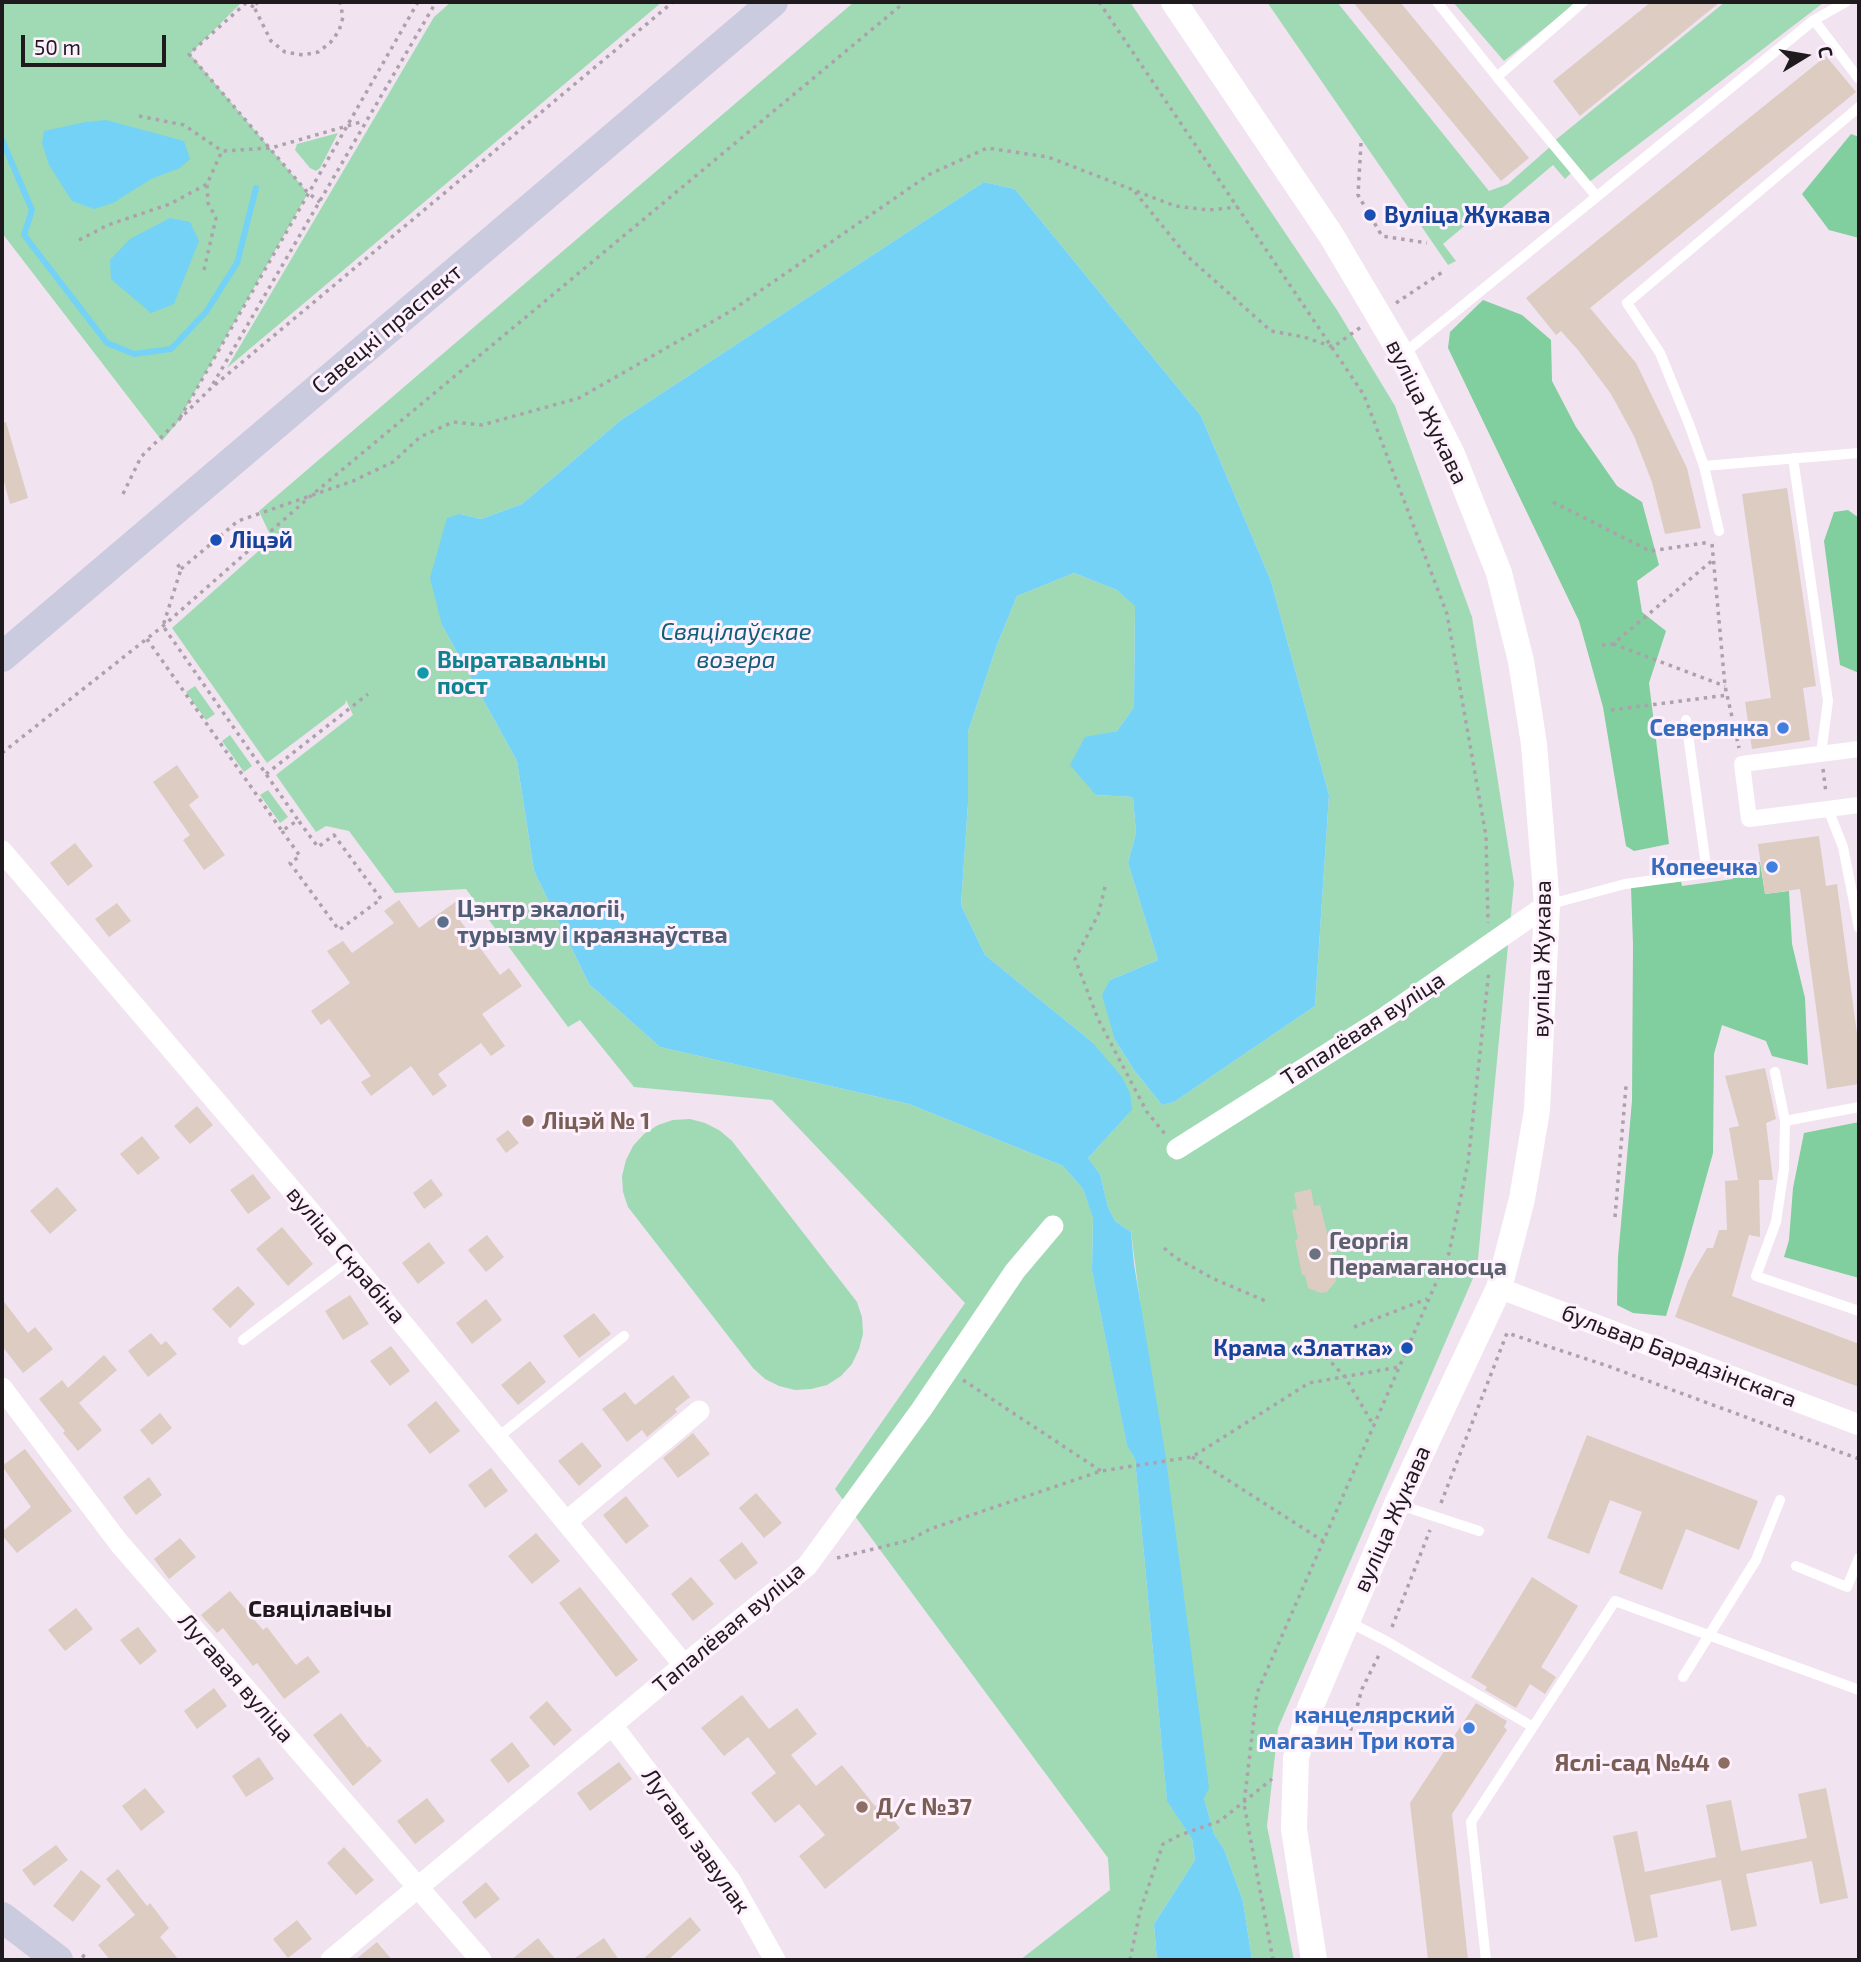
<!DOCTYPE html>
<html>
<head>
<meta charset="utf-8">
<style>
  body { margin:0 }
  #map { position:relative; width:1861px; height:1962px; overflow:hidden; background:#f1e3f0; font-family:"Exo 2",sans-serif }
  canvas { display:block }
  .frame { position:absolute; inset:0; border:4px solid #1f1a1e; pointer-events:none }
  .north { position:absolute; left:1770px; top:21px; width:70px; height:70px; -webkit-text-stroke:5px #fff0fd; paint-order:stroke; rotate:79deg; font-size:19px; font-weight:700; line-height:28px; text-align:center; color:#1f1a1e }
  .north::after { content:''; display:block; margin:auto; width:24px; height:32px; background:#1f1a1e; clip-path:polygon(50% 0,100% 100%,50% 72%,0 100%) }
  .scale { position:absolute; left:21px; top:35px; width:145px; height:32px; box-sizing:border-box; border:4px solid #1f1a1e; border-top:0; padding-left:9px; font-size:21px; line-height:24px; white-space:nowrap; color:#1f1a1e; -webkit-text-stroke:5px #fff0fd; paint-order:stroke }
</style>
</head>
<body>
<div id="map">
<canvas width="1861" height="1962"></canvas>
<div class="frame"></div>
<div class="north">С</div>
<div class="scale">50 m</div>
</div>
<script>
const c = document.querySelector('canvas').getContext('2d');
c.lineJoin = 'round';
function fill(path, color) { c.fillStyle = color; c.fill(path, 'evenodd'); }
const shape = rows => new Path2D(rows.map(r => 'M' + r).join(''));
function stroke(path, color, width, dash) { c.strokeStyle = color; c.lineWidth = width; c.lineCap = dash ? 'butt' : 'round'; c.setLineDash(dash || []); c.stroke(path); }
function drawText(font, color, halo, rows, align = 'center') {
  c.font = font + ' "Exo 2",sans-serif'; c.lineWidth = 6; c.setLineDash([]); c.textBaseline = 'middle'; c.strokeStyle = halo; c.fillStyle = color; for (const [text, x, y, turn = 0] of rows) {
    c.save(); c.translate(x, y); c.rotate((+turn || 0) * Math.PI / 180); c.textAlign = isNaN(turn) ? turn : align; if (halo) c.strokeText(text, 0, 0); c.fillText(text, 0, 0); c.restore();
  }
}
const green = shape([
  [2,2,242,2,190,54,308,193,177,423,162,441,2,233],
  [451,2,662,2,227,368,434,17],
  [854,2,1130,2,1337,310,1395,406,1472,617,1514,883,1477,1269,1278,1728,1267,1826,1294,1960,1252,1960,1243,1901,1224,1849,1214,1834,1204,1798,1131,1232,1115,1221,1108,1207,1100,1174,1088,1158,1131,1111,1092,1042,985,955,961,905,968,803,968,732,997,645,1017,596,1074,573,1117,590,1135,605,1134,707,1117,731,1085,738,1096,795,1133,797,1136,833,1128,863,1158,960,1110,980,1115,1040,1134,1070,1162,1105,1174,1102,1315,1006,1329,795,1271,581,1201,416,1015,189,984,182,621,420,522,504,481,519,460,514,442,625,517,761,534,871,589,984,660,1047,909,1104,1063,1166,1083,1189,1093,1217,1092,1271,1127,1444,1135,1459,1167,1800,1192,1839,1195,1860,1154,1924,1157,1960,1020,1960,1110,1890,1108,1858,835,1489,965,1303,772,1100,634,1087,580,1020,568,1027,466,889,395,893,349,831,326,826,316,832,276,775,353,715,346,700,345,704,267,763,172,628,272,539,259,511],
  [1267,2,1337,2,1489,191,1508,184,1551,146,1572,172,1565,179,1553,165,1482,225,1475,217,1443,244,1456,261,1448,265],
  [1453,2,1577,2,1504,61],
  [1725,2,1823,3,1588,183,1553,142],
  [338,133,320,168,316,171,310,168,295,150,297,144],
  [195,686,215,714,206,720,186,692],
  [230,735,252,766,244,772,222,741],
  [268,790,288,817,280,823,260,795],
  [690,1119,705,1123,719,1130,732,1141,857,1302,862,1317,863,1334,859,1349,852,1364,841,1376,827,1385,811,1389,795,1390,779,1386,765,1379,753,1368,628,1207,623,1192,622,1176,626,1160,633,1146,644,1134,658,1125,673,1120]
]);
const forest = shape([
  [1851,134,1859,137,1859,238,1829,230,1802,194],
  [1483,300,1522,315,1551,340,1552,381,1576,427,1617,486,1642,502,1659,565,1637,581,1642,612,1666,631,1649,683,1669,844,1634,851,1626,846,1603,707,1579,621,1448,348,1450,332],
  [1848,510,1859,518,1859,673,1840,665,1824,541,1834,512],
  [1760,862,1765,894,1789,891,1792,944,1805,998,1808,1065,1772,1056,1766,1041,1722,1025,1714,1054,1713,1153,1684,1257,1666,1316,1633,1313,1617,1305,1618,1257,1632,1101,1633,944,1631,887,1681,881,1682,886,1733,879,1732,866],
  [1859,1122,1859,1278,1784,1257,1789,1240,1793,1188,1804,1133]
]);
const water = shape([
  [106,120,184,141,190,159,180,168,151,179,113,203,94,209,72,201,49,165,42,143,44,131,86,122],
  [984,182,1015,189,1201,416,1271,581,1329,795,1315,1006,1174,1102,1162,1105,1134,1070,1115,1040,1102,995,1110,980,1158,960,1128,863,1136,833,1133,797,1096,795,1070,765,1085,737,1117,731,1134,707,1135,606,1117,590,1074,573,1017,596,997,645,968,732,968,803,961,905,985,955,1092,1042,1122,1077,1130,1093,1132,1110,1088,1158,1100,1174,1108,1207,1115,1221,1131,1232,1134,1264,1166,1459,1209,1788,1204,1798,1214,1834,1224,1849,1243,1901,1252,1960,1157,1960,1154,1924,1195,1860,1192,1839,1167,1801,1135,1459,1127,1445,1092,1271,1093,1218,1083,1189,1063,1166,909,1104,660,1047,589,984,534,871,517,761,442,625,430,578,447,518,460,514,481,519,522,504,621,420],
  [170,218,190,222,199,241,174,304,151,313,111,279,110,260,130,239]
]);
const stream = shape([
  [2,140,32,210,24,235,107,343,134,354,171,349,206,312,237,263,256,188]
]);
const building = shape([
  [1353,2,1400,2,1529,158,1501,181],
  [1651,2,1720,2,1580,116,1553,81],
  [1826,56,1856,92,1590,308,1636,363,1687,468,1701,528,1665,534,1652,482,1634,436,1611,394,1578,350,1561,331,1556,335,1526,298],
  [6,422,28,498,10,504,2,474,2,423],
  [1787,488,1816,686,1803,688,1810,740,1752,749,1745,702,1771,698,1742,494],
  [177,765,199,797,189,805,225,855,204,870,183,840,190,835,153,782],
  [1819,836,1826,886,1837,884,1859,1049,1859,1084,1827,1089,1800,889,1765,894,1758,844],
  [75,843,93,866,68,886,50,863],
  [399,900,419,928,458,900,467,913,459,919,500,975,509,968,522,986,482,1014,505,1046,491,1056,481,1043,438,1074,447,1086,433,1096,411,1066,371,1096,361,1082,371,1076,329,1019,321,1025,311,1011,350,983,327,951,343,941,352,953,394,923,384,911],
  [117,903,131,921,109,937,95,919],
  [1765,1068,1776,1119,1766,1123,1773,1180,1759,1180,1760,1237,1749,1235,1732,1296,1859,1344,1859,1387,1675,1317,1688,1281,1707,1248,1713,1248,1719,1230,1727,1230,1725,1181,1738,1180,1729,1128,1739,1126,1725,1076],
  [197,1106,213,1125,190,1144,174,1126],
  [508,1130,519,1143,506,1153,496,1139],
  [142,1136,160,1158,138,1175,120,1154],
  [253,1174,271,1198,248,1214,230,1190],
  [431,1179,443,1195,424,1209,413,1193],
  [57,1187,77,1210,50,1234,30,1211],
  [1311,1189,1314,1206,1320,1205,1336,1268,1333,1269,1336,1281,1327,1292,1321,1293,1308,1288,1305,1275,1302,1275,1295,1240,1298,1239,1292,1210,1297,1209,1294,1193],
  [282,1227,313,1264,288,1286,256,1249],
  [487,1235,504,1257,486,1272,468,1250],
  [429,1242,445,1263,418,1284,402,1263],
  [238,1286,255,1304,230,1328,212,1309],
  [350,1295,369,1324,343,1340,325,1311],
  [2,1299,28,1333,35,1327,53,1349,23,1373,2,1346],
  [486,1299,502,1320,472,1344,456,1323],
  [594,1313,611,1334,579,1358,563,1336],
  [151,1333,161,1345,166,1341,177,1354,148,1377,128,1351],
  [391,1346,410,1371,390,1386,370,1361],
  [104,1355,117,1370,79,1403,102,1430,78,1451,63,1433,65,1431,39,1399,62,1380,68,1388],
  [530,1361,546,1382,518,1405,501,1385],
  [673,1375,690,1397,675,1409,677,1412,647,1437,642,1430,627,1442,602,1409,625,1392,635,1405],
  [436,1401,460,1431,430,1454,407,1425],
  [160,1413,172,1428,152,1445,140,1430],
  [693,1433,710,1454,678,1478,663,1458],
  [1587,1435,1758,1501,1739,1550,1686,1529,1662,1590,1619,1573,1642,1512,1610,1500,1589,1554,1547,1538],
  [582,1442,602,1466,579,1486,558,1461],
  [25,1449,72,1511,17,1553,2,1535,2,1532,31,1507,2,1466],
  [491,1468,508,1491,485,1508,468,1485],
  [149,1477,162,1495,136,1515,123,1497],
  [756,1493,782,1523,764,1538,739,1508],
  [626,1496,649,1526,626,1544,603,1515],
  [536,1533,560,1561,532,1584,508,1556],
  [180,1538,196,1557,169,1579,154,1559],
  [742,1542,758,1563,735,1580,719,1560],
  [691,1577,714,1604,693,1621,671,1594],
  [1532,1577,1578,1606,1541,1667,1556,1677,1545,1694,1530,1684,1516,1708,1485,1690,1487,1687,1471,1677],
  [580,1587,638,1660,616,1677,559,1603],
  [230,1591,263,1630,267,1627,296,1665,308,1656,320,1672,284,1699,257,1663,253,1666,223,1628,217,1633,201,1615],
  [76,1608,93,1629,65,1651,48,1630],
  [138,1627,157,1651,140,1665,120,1640],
  [214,1688,227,1706,197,1729,184,1711],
  [742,1695,769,1729,797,1708,817,1734,791,1755,816,1786,842,1765,875,1806,880,1803,900,1828,825,1889,799,1856,825,1835,799,1804,775,1823,751,1793,776,1773,748,1737,724,1756,701,1728],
  [547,1701,572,1730,554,1746,529,1717],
  [1476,1703,1507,1721,1504,1727,1507,1730,1452,1814,1468,1960,1428,1960,1410,1803],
  [341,1713,368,1748,369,1746,382,1761,353,1786,313,1735],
  [512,1742,530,1766,508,1783,490,1760],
  [259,1757,274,1779,246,1797,232,1776],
  [619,1762,632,1779,590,1811,577,1793],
  [145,1788,165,1812,141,1831,122,1806],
  [1826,1788,1848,1898,1820,1904,1812,1861,1746,1874,1757,1926,1731,1931,1721,1880,1650,1895,1658,1937,1635,1942,1613,1836,1637,1831,1645,1872,1716,1857,1706,1805,1731,1800,1741,1851,1807,1838,1798,1794],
  [427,1798,445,1821,415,1844,397,1821],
  [56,1845,68,1860,34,1886,22,1870],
  [344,1847,374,1880,356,1895,327,1863],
  [118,1869,147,1906,150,1903,169,1928,160,1937,179,1960,110,1960,98,1945,135,1915,106,1879],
  [81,1870,101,1886,73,1922,53,1906],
  [486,1882,500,1899,475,1919,462,1902],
  [690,1917,701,1930,668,1960,642,1960],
  [297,1920,312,1939,288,1958,273,1939],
  [538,1938,556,1960,511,1960],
  [604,1938,619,1960,572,1960],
  [377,1942,392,1960,355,1960]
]);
const path = shape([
  [258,2,254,7,271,41,285,52,303,55,318,52,330,43,339,31,343,17,340,2],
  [1099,2,1364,395,1447,614,1486,836,1488,923],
  [254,7,246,3,189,54,308,193,320,202],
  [2,97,3,97],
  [139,116,184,125,222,151,271,148,364,121],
  [1361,143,1358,195,1382,236,1427,243],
  [1135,192,1186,255,1271,331,1304,337,1333,347,1361,327],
  [79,240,108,225,170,204,207,184],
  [204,270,216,218,208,203,207,184,222,151],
  [1396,303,1444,271],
  [213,384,436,2],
  [180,418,418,2],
  [123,494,141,457,210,389,673,2],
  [1553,502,1650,551,1710,542],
  [1712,544,1725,686,1739,748],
  [181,569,238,521,353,481,393,462,420,437,453,422,482,425,579,398,731,311,930,174,987,148,1048,157,1175,206,1209,210,1238,207],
  [147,639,282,831,298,820,163,626,181,569,175,561],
  [1613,644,1725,686],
  [1602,645,1613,644,1714,559],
  [1611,710,1728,695],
  [2,753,163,626,313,494,905,2],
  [1823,769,1826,793],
  [266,774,368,694],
  [282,831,300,856,290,863,339,930,381,899,334,835,318,847,298,820],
  [1105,887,1098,915,1075,959,1098,1019,1147,1112,1165,1134],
  [1615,1217,1626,1086],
  [1164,1248,1176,1258,1214,1279,1268,1302],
  [1354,1327,1427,1299],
  [1314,1344,1345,1377,1374,1426],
  [963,1380,1101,1471],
  [1192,1457,1323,1541],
  [1441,1503,1507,1333,1605,1365,1859,1459],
  [837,1558,910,1540,930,1529,1101,1471,1192,1457,1309,1383,1399,1367],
  [1392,1627,1430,1530],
  [1323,1747,1349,1736,1362,1689,1380,1653],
  [82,1955,89,1960],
  [1130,1960,1140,1911,1163,1844,1180,1835,1220,1821,1272,1779],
  [1273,1960,1244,1804,1257,1693,1449,1253,1468,1163,1489,970]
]);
const service = shape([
  [1437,2,1497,77,1583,2],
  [1814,20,1859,79],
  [1497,77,1597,197],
  [1402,355,1814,20,1846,2],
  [1793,458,1828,701,1821,754],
  [1704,466,1859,453],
  [1719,531,1704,466,1689,424,1660,353,1627,303,1859,107],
  [1828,809,1843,847,1859,928],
  [1547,905,1625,884,1707,873,1686,720],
  [1775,1072,1785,1121,1784,1169,1776,1222,1756,1276,1859,1311],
  [1785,1121,1859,1107],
  [243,1340,349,1260],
  [497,1438,624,1336],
  [1397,1504,1479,1531],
  [1796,1566,1847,1587,1859,1558],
  [1347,1621,1386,1641,1533,1727],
  [1683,1677,1756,1560,1780,1500],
  [1486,1960,1471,1822,1615,1601,1859,1690]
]);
const pedestrian = shape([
  [1859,749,1742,764,1749,819,1859,805]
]);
const minor = shape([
  [2,851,314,1216,684,1665],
  [1177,1149,1387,1016,1547,905],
  [1499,1288,1859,1425],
  [2,1388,119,1543,481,1960],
  [566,1522,699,1411],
  [612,1725,730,1880,775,1960],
  [331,1960,684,1665,807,1566,921,1410,1015,1271,1053,1226]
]);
const tertiary = shape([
  [1174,2,1331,235,1402,355,1452,454,1499,573,1521,661,1534,744,1547,905,1537,1110,1522,1199,1499,1288,1397,1504,1310,1708,1296,1758,1294,1829,1314,1960]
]);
const secondary = shape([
  [2,657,773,2],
  [2,1917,58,1960]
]);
const markers = [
  [1370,215,7,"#1a4fb4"],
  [216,540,7,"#1a4fb4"],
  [423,673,7,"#0f9aa8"],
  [1783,728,7,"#3f7fe0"],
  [1772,867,7,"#3f7fe0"],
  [443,922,7,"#5c6f8a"],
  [528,1121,7,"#8d6e63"],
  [1315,1254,7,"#6b7280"],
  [1407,1348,7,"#1a4fb4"],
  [1469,1728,7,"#3f7fe0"],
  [1724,1763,7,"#8d6e63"],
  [862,1807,7,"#8d6e63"]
];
const transitNames = [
  ["Вуліца Жукава",1384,215],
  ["Ліцэй",230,540],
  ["Крама «Златка»",1393,1348,"right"]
];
const streetNames = [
  ["Савецкі праспект",387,329,-40],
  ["вуліца Жукава",1427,412,64],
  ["вуліца Жукава",1542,959,-89],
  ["Тапалёвая вуліца",1363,1029,-33],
  ["вуліца Скрабіна",346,1255,50],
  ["бульвар Барадзінскага",1679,1356,21],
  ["вуліца Жукава",1392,1519,-66],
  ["Тапалёвая вуліца",729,1628,-40],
  ["Лугавая вуліца",236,1678,49],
  ["Лугавы завулак",696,1841,55]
];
const cultureNames = [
  ["Выратавальны",437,660],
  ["пост",437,686]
];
const shopNames = [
  ["Северянка",1769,728],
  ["Копеечка",1758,867],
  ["канцелярский",1455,1715],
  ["магазин Три кота",1455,1741]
];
const serviceNames = [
  ["Цэнтр экалогіі,",457,909],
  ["турызму і краязнаўства",457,935]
];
const educationNames = [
  ["Ліцэй № 1",542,1121],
  ["Яслі-сад №44",1710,1763,"right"],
  ["Д/с №37",876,1807]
];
const worshipNames = [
  ["Георгія",1329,1241],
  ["Перамаганосца",1329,1267]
];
const waterNames = [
  ["Свяцілаўскае",736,632],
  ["возера",736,660]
];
const neighbourhoodNames = [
  ["Свяцілавічы",320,1609]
];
fill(green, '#9fdab4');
fill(forest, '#81ce9e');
fill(water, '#73d2f6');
stroke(stream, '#73d2f6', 6);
fill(building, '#dcccc2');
stroke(path, '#ada2ac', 3.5, [3.5, 5]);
stroke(service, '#fff', 10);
stroke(pedestrian, '#fff', 16);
stroke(minor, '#fff', 21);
stroke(tertiary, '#fff', 26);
stroke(secondary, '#cbcbdf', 30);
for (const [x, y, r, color] of markers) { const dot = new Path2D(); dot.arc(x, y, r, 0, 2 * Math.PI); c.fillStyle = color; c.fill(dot); stroke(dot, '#fff0fd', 2.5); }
drawText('bold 23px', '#164399', '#fff0fd', transitNames, 'left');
drawText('23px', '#1f1a1e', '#fff0fd', streetNames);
drawText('bold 23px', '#0d838f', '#fff0fd', cultureNames, 'left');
drawText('bold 23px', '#366cbe', '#fff0fd', shopNames, 'right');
drawText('bold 23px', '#4e5e75', '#fff0fd', serviceNames, 'left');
drawText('bold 23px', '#785e54', '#fff0fd', educationNames, 'left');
drawText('bold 23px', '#5b616d', '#fff0fd', worshipNames, 'left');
drawText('italic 24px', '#115f77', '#fff0fd', waterNames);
drawText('bold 24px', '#1f1a1e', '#fff0fd', neighbourhoodNames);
</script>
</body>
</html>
